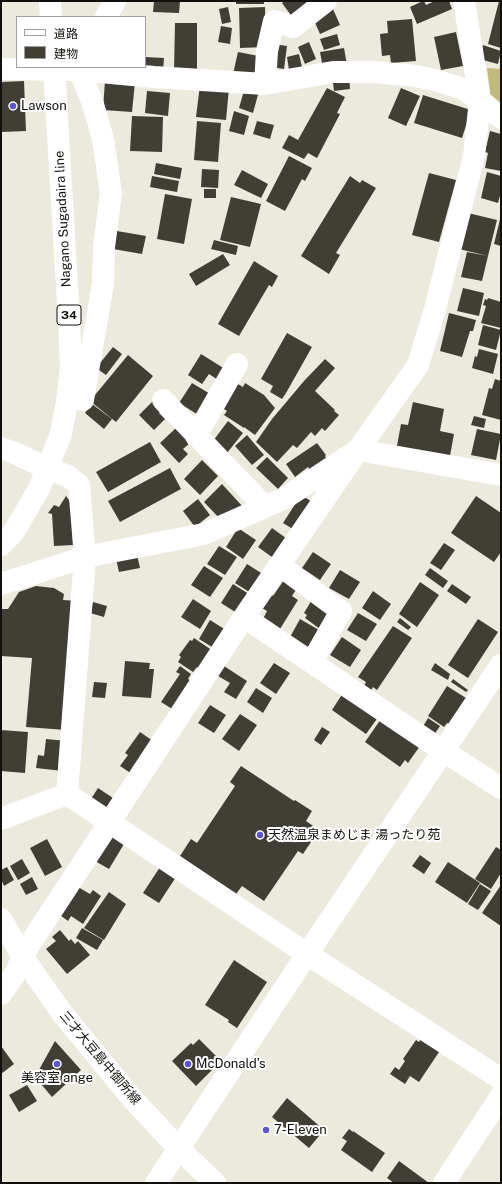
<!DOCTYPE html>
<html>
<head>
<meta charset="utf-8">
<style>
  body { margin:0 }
  #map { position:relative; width:502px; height:1184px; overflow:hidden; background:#ebeadd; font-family:"Public Sans","Noto Sans JP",sans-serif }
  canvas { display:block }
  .frame { position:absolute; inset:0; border:2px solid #11100c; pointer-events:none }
  .legend { position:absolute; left:16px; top:16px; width:130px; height:52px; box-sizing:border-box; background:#fff; border:1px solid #a09f9e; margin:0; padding:5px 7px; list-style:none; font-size:12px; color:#11100c }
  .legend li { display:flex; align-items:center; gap:8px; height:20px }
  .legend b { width:20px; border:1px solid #a09f9e }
</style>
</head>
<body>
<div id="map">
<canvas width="502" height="1184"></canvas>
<div class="frame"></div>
<ul class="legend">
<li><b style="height:5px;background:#fff"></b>道路</li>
<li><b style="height:11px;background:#413f35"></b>建物</li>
</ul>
</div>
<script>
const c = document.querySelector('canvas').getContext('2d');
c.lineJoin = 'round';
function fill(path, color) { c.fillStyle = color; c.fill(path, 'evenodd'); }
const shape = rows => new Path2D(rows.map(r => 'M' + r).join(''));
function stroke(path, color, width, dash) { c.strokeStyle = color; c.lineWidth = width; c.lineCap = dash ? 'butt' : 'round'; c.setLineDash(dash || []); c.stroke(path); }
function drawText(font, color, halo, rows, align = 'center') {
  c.font = font + ' "Public Sans","Noto Sans JP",sans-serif'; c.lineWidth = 4; c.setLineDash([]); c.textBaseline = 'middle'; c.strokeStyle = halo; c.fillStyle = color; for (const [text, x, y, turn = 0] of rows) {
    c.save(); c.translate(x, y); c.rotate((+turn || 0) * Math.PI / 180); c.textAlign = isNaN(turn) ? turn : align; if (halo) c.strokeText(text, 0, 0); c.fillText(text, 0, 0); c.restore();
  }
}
const green = shape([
  [501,65,501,110,491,100,487,68,499,69]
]);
const building = shape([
  [154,1,180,1,179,13,153,12],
  [236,1,264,1,264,4,236,4],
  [285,1,309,1,293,18,282,3],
  [423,1,424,1,426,5,435,1,449,1,452,9,417,24,410,7],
  [499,1,501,1,501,48,488,44],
  [228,7,231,22,222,24,219,9],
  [265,7,266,47,240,48,239,8],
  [333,9,340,25,320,34,313,18],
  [412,19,416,61,391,63,390,55,382,56,380,34,388,33,387,21],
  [175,23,197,23,197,71,174,71],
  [221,26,232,28,230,44,218,42],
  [456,32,463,66,441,70,434,37],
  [337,34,340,45,324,50,320,39],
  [309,42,316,59,305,64,298,47],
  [274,44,287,46,284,69,271,67],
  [483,45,501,51,498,64,479,59],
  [344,48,347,65,323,68,320,52],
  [238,52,264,57,260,79,233,74],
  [299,54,302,67,289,70,287,57],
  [145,57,164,58,163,71,145,67],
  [349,73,350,89,334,91,333,83],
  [105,80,135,82,132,112,103,110],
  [24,81,26,131,1,132,1,82],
  [200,85,229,88,226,120,196,117],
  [245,87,259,91,253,113,239,108],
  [327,88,345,97,337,113,340,114,317,158,308,153,304,159,282,148,289,135,298,140],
  [401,88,420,96,406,126,388,118],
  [147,91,170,93,168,116,145,113],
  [423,95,471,110,462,138,414,123],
  [234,111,249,116,244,135,229,131],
  [132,116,163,117,162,152,130,151],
  [197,121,221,123,218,162,194,160],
  [257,121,274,125,270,139,253,134],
  [490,131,501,134,501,171,485,168,488,153,485,152],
  [289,156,312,168,305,181,302,179,285,211,266,201],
  [156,163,182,168,180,179,154,174],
  [202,169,219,170,218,188,201,187],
  [242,170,268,184,261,198,234,185],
  [487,172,501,176,501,192,498,203,481,198],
  [429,173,456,180,439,242,412,235],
  [152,176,179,181,177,192,150,187],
  [350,176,360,183,362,180,376,188,336,253,340,255,329,274,301,256],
  [204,189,216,189,216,198,204,198],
  [165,194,192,199,184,244,157,239],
  [231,197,261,204,250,247,220,240],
  [468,213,497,220,488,256,459,249],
  [500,219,501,219,501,246,494,244],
  [117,231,146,236,142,254,113,249],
  [214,240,238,246,236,255,211,249],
  [467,252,488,256,482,281,461,277],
  [223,254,230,265,196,286,189,274],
  [254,261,278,276,272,287,269,285,239,336,218,324],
  [463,288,484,293,479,316,457,311],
  [488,298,501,302,501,328,481,323,486,306,483,305,485,299,487,300],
  [449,313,476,320,473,331,470,331,462,357,440,351],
  [483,325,501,330,496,350,478,345],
  [287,333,312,347,286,393,282,399,270,392,273,386,261,379],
  [113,347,122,354,106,375,96,368],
  [479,349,498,354,493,374,472,368,475,356,477,357],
  [201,354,225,369,218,380,209,374,202,384,188,375],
  [128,355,153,376,116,422,90,401],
  [325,359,335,368,315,391,335,410,334,411,339,415,325,431,322,428,315,436,311,432,297,448,293,445,277,462,256,442,272,419,304,381],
  [495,379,501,381,501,420,482,415,489,388,492,389],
  [192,383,212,395,200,416,179,403],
  [236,383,243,387,245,383,264,395,275,408,255,435,244,427,244,428,224,415,227,411,221,407],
  [154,400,163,409,159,413,165,419,154,430,139,415],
  [413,402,444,409,440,431,454,434,449,461,396,451,401,424,408,425],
  [92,404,112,419,104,429,85,413],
  [474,416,486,419,484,428,471,425],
  [228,421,243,433,227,453,213,441],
  [176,428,190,443,183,449,188,454,179,463,160,443],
  [477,429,501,434,496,460,471,455],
  [247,435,264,455,252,465,235,446],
  [150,442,161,462,108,492,96,472],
  [317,443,326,455,325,456,328,461,312,473,308,467,295,477,286,464],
  [267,457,288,478,278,489,256,468],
  [202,460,218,476,200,495,184,479],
  [170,468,181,489,120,522,108,501],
  [222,484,243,507,222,521,204,502],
  [301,495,314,503,296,531,283,523],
  [66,496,69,500,72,508,73,545,54,546,52,514,48,513,54,505,59,507],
  [476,496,501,513,501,552,494,562,451,533],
  [198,499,210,515,195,527,183,511],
  [238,528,256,540,243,559,226,547],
  [272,528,290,541,276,560,258,547],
  [444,543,455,550,441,570,430,563],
  [219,546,237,557,225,575,207,564],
  [313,552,331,564,320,580,302,568],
  [137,555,140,568,119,572,116,559],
  [247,564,266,576,254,595,235,583],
  [204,566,223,578,210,597,191,585],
  [430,568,448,581,443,588,425,575],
  [340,570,360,582,349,599,329,588],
  [284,580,297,588,292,596,298,600,280,629,263,619,267,611,262,608,271,594,273,596],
  [420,582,439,595,417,627,399,614],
  [233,584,252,596,240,615,221,603],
  [452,584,471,597,466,604,447,591],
  [36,586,54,588,64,594,63,600,78,601,66,730,26,727,32,658,1,656,1,609,8,609,19,592],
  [373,591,391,604,380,620,362,608],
  [313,598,332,611,320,629,305,618,307,615,304,613],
  [193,599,211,611,200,629,181,617],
  [93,602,107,606,104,617,90,613],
  [358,613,377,624,366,641,347,630],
  [400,618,411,627,408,630,397,622],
  [300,619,319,630,309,648,290,637],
  [478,619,498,632,468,678,448,665],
  [210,620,229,632,217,650,199,639],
  [393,626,412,638,377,690,373,687,370,692,363,688,366,682,358,677],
  [342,637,361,650,350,667,330,655],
  [194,638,216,653,203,671,197,667,193,672,178,662,181,657,179,655,190,640,192,641],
  [125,661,150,663,149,669,154,669,151,698,122,696],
  [274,663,290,673,276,694,260,683],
  [435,663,450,674,448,680,431,670],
  [180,666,191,674,188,679,196,684,177,712,161,702,180,674,176,672],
  [224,666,247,681,236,699,224,692,230,683,218,676],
  [453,679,468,690,466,692,451,682],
  [94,682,107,683,105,698,92,697],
  [447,686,466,698,449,724,447,723,444,727,428,716],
  [256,688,272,698,263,713,247,702],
  [343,693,379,716,366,734,332,710],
  [210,705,226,715,214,733,198,723],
  [240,714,257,725,239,751,222,739],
  [428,718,440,726,434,735,422,728],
  [381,719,420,746,408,763,405,760,400,767,365,742],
  [322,727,330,732,321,745,314,740],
  [1,730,28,732,25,773,1,771],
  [140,732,153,741,132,774,120,766,128,755,125,753],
  [46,739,67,741,63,771,36,768,38,755,44,756],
  [241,766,294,801,295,800,312,811,306,821,319,830,303,854,298,851,264,901,242,886,236,894,180,856,191,839,197,843,235,786,230,782],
  [98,788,113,798,106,809,91,799],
  [110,835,124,844,109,869,95,861],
  [47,839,62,867,45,876,30,848],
  [496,847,501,850,501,873,491,889,475,879],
  [420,855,431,863,424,874,412,866],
  [22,859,30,873,18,880,10,866],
  [448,862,480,883,467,903,435,882],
  [7,867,14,880,4,886,1,879,1,870],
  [160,867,176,877,159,903,143,893],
  [32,877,38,889,26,895,20,884],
  [480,884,491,891,478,910,468,904],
  [501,885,501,926,482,913],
  [78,887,90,894,93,890,101,896,83,924,71,916,68,921,60,915],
  [109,892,126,904,104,940,84,928],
  [82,928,103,940,97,950,76,938],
  [60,930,69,941,71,939,75,944,78,941,90,955,67,974,46,949,56,941,52,937],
  [234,960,267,982,237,1028,228,1022,229,1020,205,1005],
  [422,1037,441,1049,419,1082,410,1076,405,1084,390,1074,395,1067,399,1070,405,1061,403,1059,416,1040,419,1042],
  [199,1039,219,1059,212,1065,214,1068,196,1086,172,1061,191,1043,193,1045],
  [55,1041,81,1070,52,1097,35,1077],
  [1,1046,14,1064,1,1074],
  [27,1085,37,1101,19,1112,9,1095],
  [287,1098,324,1130,309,1148,272,1117],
  [349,1129,353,1132,353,1131,385,1153,372,1172,341,1150,347,1141,342,1138],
  [399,1161,429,1183,394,1183,387,1178]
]);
const minor = shape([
  [106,17,115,1],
  [81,67,79,70,92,101,103,139,111,193,104,247,103,284,83,400],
  [1,69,79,70,154,77,265,84,333,72,374,72,416,76,438,81,463,89,480,100,501,118],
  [265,84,267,51,274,21,293,27,326,1],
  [163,400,265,507],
  [196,436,237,364],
  [1,448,15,453,48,469,68,476,79,485,85,557,67,794,1,819],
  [279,565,341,611,312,662],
  [1,584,85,557,204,534,285,498,358,450,501,475],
  [244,617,443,751,501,788],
  [67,794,307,954,501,1079],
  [1,994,17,971,22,956,244,617,358,450,418,365,434,313,474,156,480,100,464,1],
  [156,1183,307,954,501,665],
  [444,1183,501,1096]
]);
const major = shape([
  [50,1,51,17],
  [1,545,13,533,39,489,61,434,67,402,71,367,69,320,54,67],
  [1,919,22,956,62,1013,130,1096,179,1149,215,1183]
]);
const markers = [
  [13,106,4,"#5e55ce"],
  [260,835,4,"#5e55ce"],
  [57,1064,4,"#5e55ce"],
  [188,1064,4,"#5e55ce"],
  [266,1130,4,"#5e55ce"]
];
const shields = [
  [69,315,24]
];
const shieldNames = [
  ["34",69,315]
];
const poiNames = [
  ["Lawson",21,106],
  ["天然温泉まめじま 湯ったり苑",268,835],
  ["McDonald's",196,1064],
  ["美容室 ange",57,1078,"center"],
  ["7-Eleven",274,1130]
];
const streetNames = [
  ["Nagano Sugadaira line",63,219,-93],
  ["三才大豆島中御所線",100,1058,50]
];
fill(green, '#c2ba7c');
fill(building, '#413f35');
stroke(minor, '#fff', 22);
stroke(major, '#fff', 22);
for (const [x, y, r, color] of markers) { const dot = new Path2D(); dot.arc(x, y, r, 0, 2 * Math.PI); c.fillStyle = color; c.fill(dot); stroke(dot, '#fff', 1.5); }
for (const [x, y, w] of shields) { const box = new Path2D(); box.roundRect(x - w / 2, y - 10, w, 20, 3); c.fillStyle = '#fff'; c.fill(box); stroke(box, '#11100c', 1); }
drawText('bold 12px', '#11100c', null, shieldNames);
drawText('13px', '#11100c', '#fff', poiNames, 'left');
drawText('13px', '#11100c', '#fff', streetNames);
</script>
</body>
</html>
